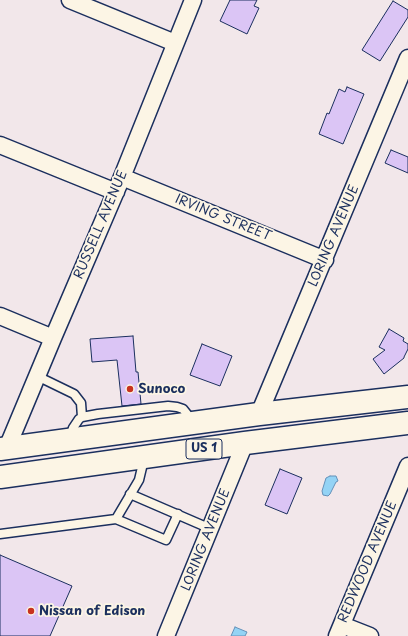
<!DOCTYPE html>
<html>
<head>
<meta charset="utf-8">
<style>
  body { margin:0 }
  canvas { display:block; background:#f2e7ea }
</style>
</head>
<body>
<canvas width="408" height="636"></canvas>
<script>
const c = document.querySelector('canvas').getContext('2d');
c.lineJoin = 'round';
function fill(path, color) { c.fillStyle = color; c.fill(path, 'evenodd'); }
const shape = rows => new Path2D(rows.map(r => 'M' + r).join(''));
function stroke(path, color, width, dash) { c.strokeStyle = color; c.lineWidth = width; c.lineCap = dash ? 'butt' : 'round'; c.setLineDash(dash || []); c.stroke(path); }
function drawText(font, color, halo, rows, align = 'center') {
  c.font = font + ' "Playpen Sans",sans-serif'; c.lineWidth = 3.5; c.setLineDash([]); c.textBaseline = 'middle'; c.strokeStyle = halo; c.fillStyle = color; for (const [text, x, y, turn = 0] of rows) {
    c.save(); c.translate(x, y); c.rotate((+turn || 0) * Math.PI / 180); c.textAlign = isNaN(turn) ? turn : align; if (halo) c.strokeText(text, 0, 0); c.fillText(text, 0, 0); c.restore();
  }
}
const water = shape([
  [330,476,336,476,338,481,336,482,330,494,328,496,323,495,322,491,326,478,330,476],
  [235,627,247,632,245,636,231,636,235,627]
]);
const building = shape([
  [230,0,257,0,254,6,259,8,247,34,220,21,230,0],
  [393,1,408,10,408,17,380,61,362,50,393,1],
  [347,87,364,94,343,144,319,134,327,113,329,114,339,89,345,92,347,87],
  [391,150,408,157,408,173,385,163,391,150],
  [389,329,404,338,403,341,408,344,408,349,404,357,404,358,384,374,373,359,385,350,379,347,389,329],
  [133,336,136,372,138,372,141,404,122,406,117,360,92,362,90,339,133,336],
  [202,344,232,356,220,386,190,375,202,344],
  [280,469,302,478,287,514,265,505,280,469],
  [0,555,72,586,50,636,0,636,0,555]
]);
const lane = shape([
  [37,376,74,394,81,403,82,417],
  [70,438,73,428,79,419,82,417,98,414,168,406,177,407,183,409,187,414,189,422],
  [130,494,211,529],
  [116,519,139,480,144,459],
  [0,534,116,519,166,540,178,514]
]);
const street = shape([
  [70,0,175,43],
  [0,145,116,192],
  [122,177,325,260],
  [0,316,53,338],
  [259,414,408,58],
  [7,448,53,338,122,177,193,0],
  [342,625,370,636],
  [166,636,245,443],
  [337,636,408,466]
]);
const highway = shape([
  [0,449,259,414,408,397],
  [0,477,245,443,408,423]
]);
const markers = [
  [130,389,4,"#c8321e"],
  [31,611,4,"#c8321e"]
];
const shields = [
  [204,449,36]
];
const shieldNames = [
  ["US 1",204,449]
];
const streetNames = [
  ["IRVING STREET",223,218,22],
  ["RUSSELL AVENUE",101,225,-67],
  ["LORING AVENUE",334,236,-67],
  ["LORING AVENUE",206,540,-68],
  ["REDWOOD AVENUE",368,562,-67]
];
const poiNames = [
  ["Sunoco",138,389],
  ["Nissan of Edison",39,611]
];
fill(water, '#94d3f5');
stroke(water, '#6491b9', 1);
fill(building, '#dbc5f5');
stroke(building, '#1b2f5e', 1);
stroke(lane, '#1b2f5e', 11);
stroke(street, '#1b2f5e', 19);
stroke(highway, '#1b2f5e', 25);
stroke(lane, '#fcf5e5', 8);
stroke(street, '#fcf5e5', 16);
stroke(highway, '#fcf5e5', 22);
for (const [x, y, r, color] of markers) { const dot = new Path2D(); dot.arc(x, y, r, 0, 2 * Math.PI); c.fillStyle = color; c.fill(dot); stroke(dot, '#fcf5e5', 1.5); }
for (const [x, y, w] of shields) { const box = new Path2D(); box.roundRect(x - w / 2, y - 10, w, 20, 3); c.fillStyle = '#fcf5e5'; c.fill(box); stroke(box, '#1b2f5e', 1); }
drawText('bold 12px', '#1b2f5e', null, shieldNames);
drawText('13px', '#1b2f5e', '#fcf5e5', streetNames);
drawText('bold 13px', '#1b2f5e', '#fcf5e5', poiNames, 'left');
</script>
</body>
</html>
